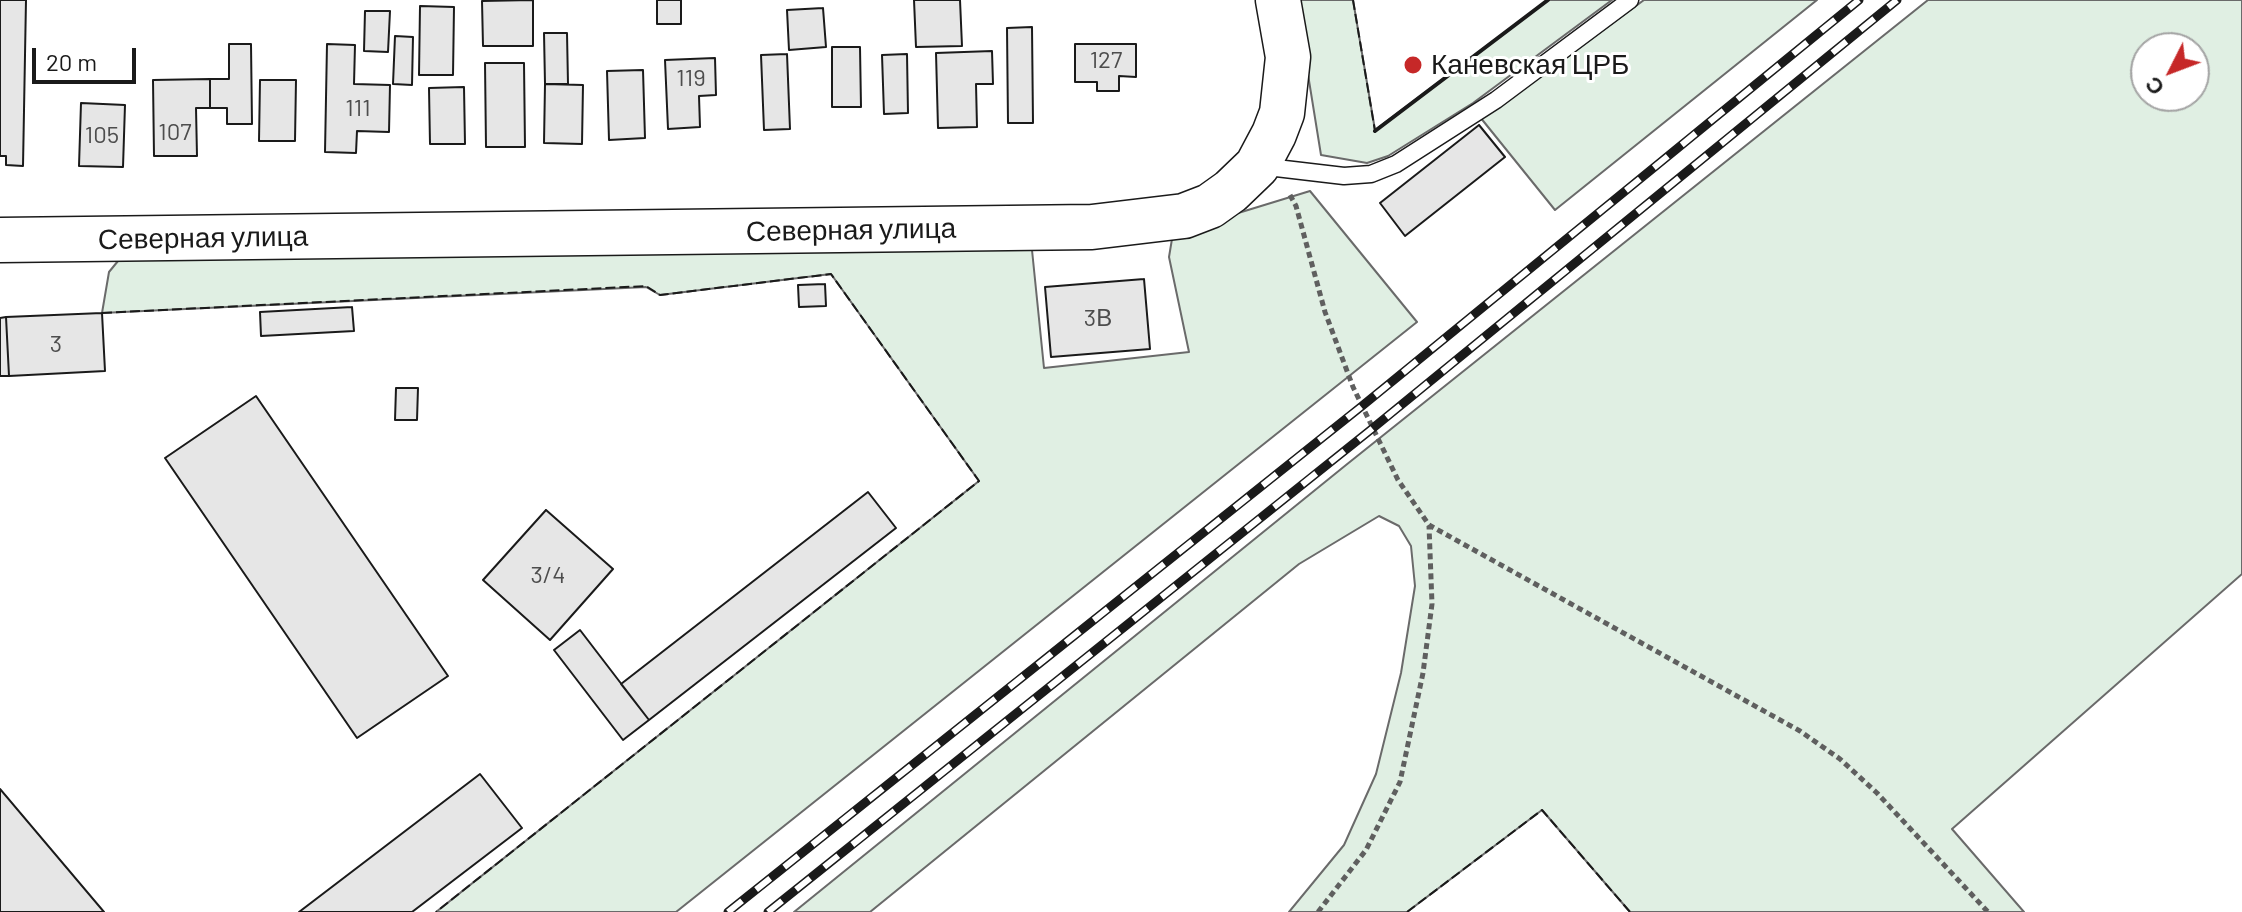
<!DOCTYPE html>
<html>
<head>
<meta charset="utf-8">
<style>
  body { margin:0 }
  #map { position:relative; width:2242px; height:912px; overflow:hidden; background:#fff; font-family:Barlow,sans-serif }
  canvas { display:block }
  .north { position:absolute; left:2130px; top:32px; width:80px; height:80px; box-sizing:border-box; background:#fff; border:2px solid #a3a3a3; border-radius:50%; rotate:228deg; font-size:22px; font-weight:700; line-height:32px; text-align:center; color:#1a1a1a }
  .north::after { content:''; display:block; margin:auto; width:28px; height:36px; background:#c62828; clip-path:polygon(50% 0,100% 100%,50% 72%,0 100%) }
  .scale { position:absolute; left:32px; top:48px; width:104px; height:36px; box-sizing:border-box; border:4px solid #1a1a1a; border-top:0; padding-left:10px; font-size:24px; line-height:28px; white-space:nowrap; color:#1a1a1a; -webkit-text-stroke:6px #fff; paint-order:stroke }
</style>
</head>
<body>
<div id="map">
<canvas width="2242" height="912"></canvas>
<div class="north">С</div>
<div class="scale">20 m</div>
</div>
<script>
const c = document.querySelector('canvas').getContext('2d');
c.lineJoin = 'round';
function fill(path, color) { c.fillStyle = color; c.fill(path, 'evenodd'); }
const shape = rows => new Path2D(rows.map(r => 'M' + r).join(''));
function stroke(path, color, width, dash) { c.strokeStyle = color; c.lineWidth = width; c.lineCap = dash ? 'butt' : 'round'; c.setLineDash(dash || []); c.stroke(path); }
function drawText(font, color, halo, rows, align = 'center') {
  c.font = font + ' Barlow,sans-serif'; c.lineWidth = 6; c.setLineDash([]); c.textBaseline = 'middle'; c.strokeStyle = halo; c.fillStyle = color; for (const [text, x, y, turn = 0] of rows) {
    c.save(); c.translate(x, y); c.rotate((+turn || 0) * Math.PI / 180); c.textAlign = isNaN(turn) ? turn : align; if (halo) c.strokeText(text, 0, 0); c.fillText(text, 0, 0); c.restore();
  }
}
const green = shape([
  [1296,0,1353,0,1375,130,1548,0,1612,0,1473,103,1388,156,1367,163,1321,155,1296,0],
  [1644,0,1817,0,1555,210,1480,117,1503,104,1644,0],
  [1928,0,2242,0,2242,574,1952,829,2024,912,1630,912,1542,810,1407,912,1289,912,1344,845,1376,774,1401,673,1415,586,1411,546,1399,526,1379,516,1299,564,870,912,794,912,1346,465,1928,0],
  [2146,48,2194,48,2194,96,2146,96,2146,48],
  [1310,191,1417,322,676,912,436,912,979,481,831,274,660,295,646,287,102,313,109,272,118,261,136,256,1020,243,1032,250,1044,368,1189,352,1169,257,1173,233,1310,191]
]);
const building = shape([
  [0,0,26,0,23,166,6,165,6,156,0,156,0,0],
  [533,0,533,46,483,46,482,1,533,0],
  [657,0,681,0,681,24,657,24,657,0],
  [914,0,960,0,962,46,916,47,914,0],
  [420,6,454,7,453,75,419,75,420,6],
  [823,8,826,47,789,50,787,10,823,8],
  [365,11,390,11,388,52,364,51,365,11],
  [1032,27,1033,123,1008,123,1007,28,1032,27],
  [544,33,567,33,568,84,545,84,544,33],
  [395,36,413,37,412,85,393,84,395,36],
  [229,44,251,44,252,124,227,124,227,108,210,108,210,79,229,79,229,44],
  [327,44,355,45,354,84,390,85,389,132,357,131,356,153,325,152,327,44],
  [1075,44,1136,44,1136,77,1119,76,1119,91,1097,91,1097,82,1075,82,1075,44],
  [832,47,860,47,861,107,832,107,832,47],
  [992,51,993,84,976,84,977,127,938,128,936,53,992,51],
  [787,54,790,129,764,130,761,55,787,54],
  [907,54,908,113,884,114,882,55,907,54],
  [715,58,716,95,699,96,700,127,668,129,665,60,715,58],
  [485,63,524,63,525,147,486,147,485,63],
  [643,70,645,138,609,140,607,71,643,70],
  [210,79,210,108,196,108,197,156,154,156,153,80,210,79],
  [260,80,296,80,295,141,259,141,260,80],
  [545,84,583,85,582,144,544,143,545,84],
  [464,87,465,144,430,144,429,88,464,87],
  [81,103,125,105,123,167,79,166,81,103],
  [1479,125,1505,157,1405,236,1380,203,1479,125],
  [1144,279,1150,349,1051,357,1045,287,1144,279],
  [825,284,826,306,799,307,798,285,825,284],
  [352,307,354,331,261,336,260,312,352,307],
  [102,313,105,371,9,376,6,317,102,313],
  [6,317,9,376,0,376,0,318,6,317],
  [396,388,418,388,417,420,395,420,396,388],
  [256,396,448,676,357,738,165,458,256,396],
  [868,492,896,528,649,720,621,684,868,492],
  [546,510,613,569,550,640,483,580,546,510],
  [580,630,649,720,623,740,554,650,580,630],
  [480,774,522,828,412,912,299,912,480,774],
  [0,789,104,912,0,912,0,789]
]);
const path = shape([
  [1290,195,1296,206,1325,312,1353,387,1398,480,1429,525,1800,731,1840,759,1877,793,1988,912],
  [1318,912,1366,850,1400,782,1423,673,1432,604,1429,526]
]);
const lane = shape([
  [1259,166,1344,176,1371,174,1396,164,1496,100,1630,0]
]);
const secondary = shape([
  [0,240,1092,227,1184,216,1210,206,1231,191,1257,166,1274,134,1282,113,1288,57,1278,0]
]);
const rail = shape([
  [728,912,1362,406,1859,0],
  [768,912,1373,428,1897,0]
]);
const fence = shape([
  [1353,0,1375,131],
  [102,313,646,286,660,295,831,274,979,481,436,912],
  [1407,912,1542,810,1630,912]
]);
const wall = shape([
  [1375,131,1548,0]
]);
const markers = [
  [1413,65,10,"#c62828"]
];
const numberNames = [
  ["127",1106,60],
  ["119",691,78],
  ["111",358,108],
  ["107",175,132],
  ["105",102,135],
  ["3В",1098,318],
  ["3",56,344],
  ["3/4",548,575]
];
const poiNames = [
  ["Каневская ЦРБ",1431,65]
];
const streetNames = [
  ["Северная улица",851,230,-1],
  ["Северная улица",203,238,-1]
];
fill(green, '#e0efe3');
stroke(green, '#6a6a6a', 2);
fill(building, '#e6e6e6');
stroke(building, '#1a1a1a', 2);
stroke(lane, '#1a1a1a', 19);
stroke(secondary, '#1a1a1a', 47);
stroke(path, '#5f5f5f', 5, [6, 4]);
stroke(lane, '#fff', 16);
stroke(secondary, '#fff', 44);
stroke(rail, '#1a1a1a', 9);
stroke(rail, '#fff', 6, [18]);
stroke(fence, '#1a1a1a', 2, [10, 4]);
stroke(wall, '#1a1a1a', 4);
for (const [x, y, r, color] of markers) { const dot = new Path2D(); dot.arc(x, y, r, 0, 2 * Math.PI); c.fillStyle = color; c.fill(dot); stroke(dot, '#fff', 3); }
drawText('24px', '#4d4d4d', null, numberNames);
drawText('28px', '#1a1a1a', '#fff', poiNames, 'left');
drawText('28px', '#1a1a1a', '#fff', streetNames);
</script>
</body>
</html>
